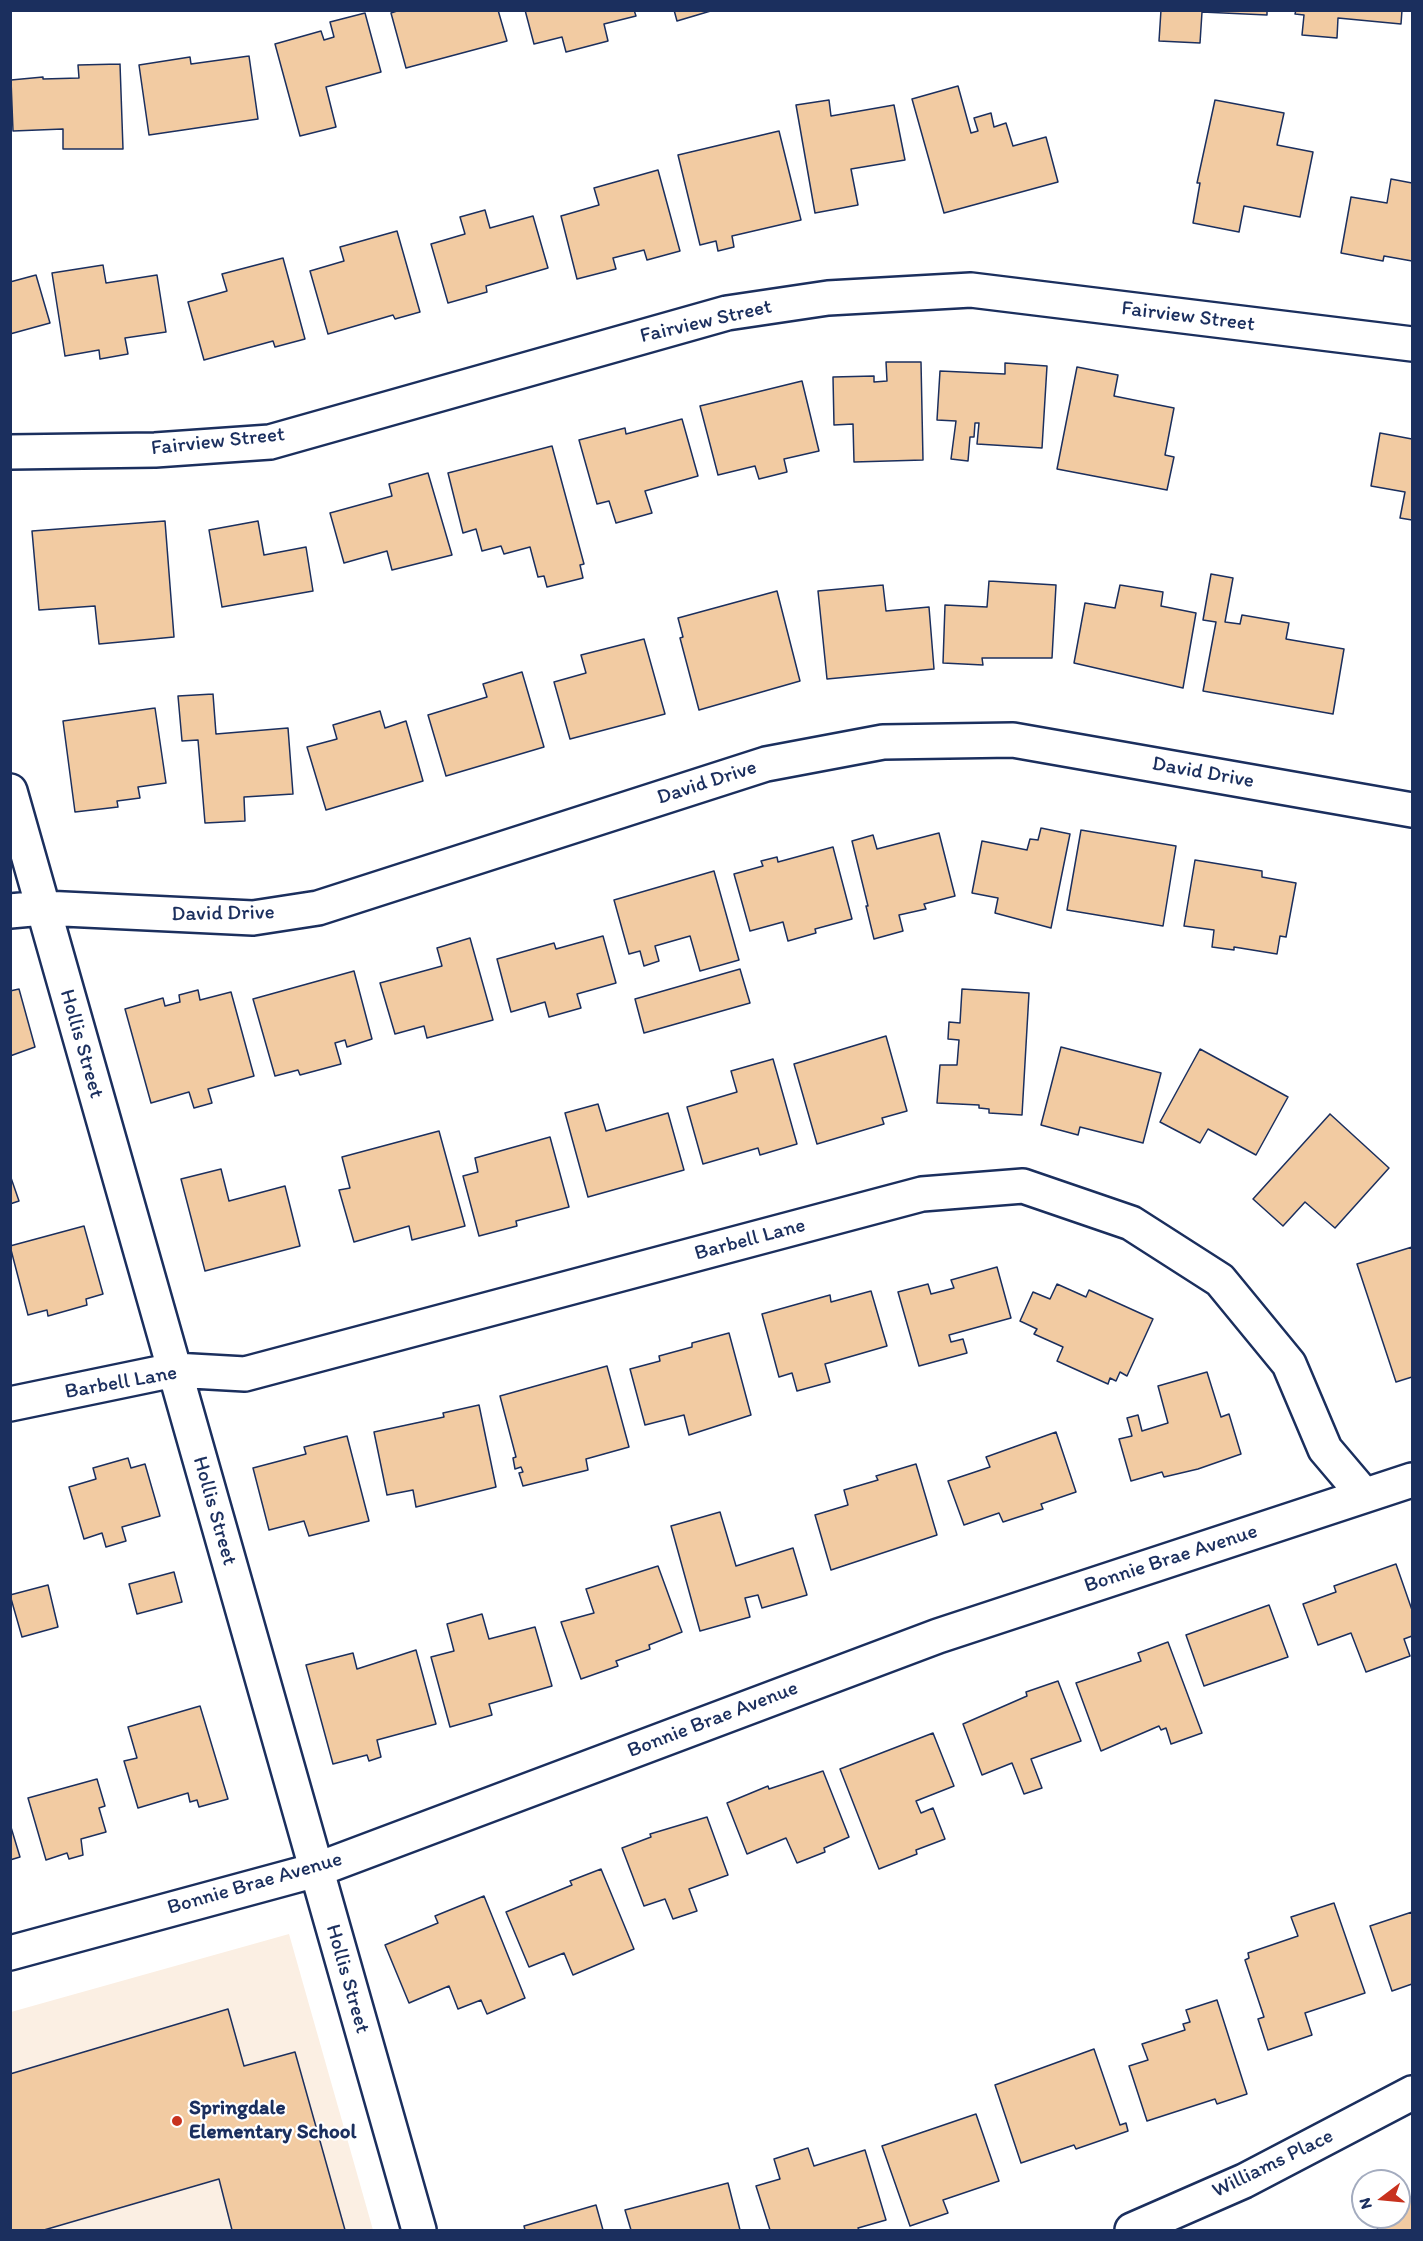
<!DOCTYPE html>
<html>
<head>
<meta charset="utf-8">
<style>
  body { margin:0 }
  #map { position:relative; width:1423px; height:2241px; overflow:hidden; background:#fff; font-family:Itim,sans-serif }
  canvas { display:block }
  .frame { position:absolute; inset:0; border:12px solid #1b2f5e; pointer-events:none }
  .north { position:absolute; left:1351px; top:2169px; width:60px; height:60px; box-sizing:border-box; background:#fff; border:2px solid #a4acbf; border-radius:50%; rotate:254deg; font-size:16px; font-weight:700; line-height:24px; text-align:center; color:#1b2f5e }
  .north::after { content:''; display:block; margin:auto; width:21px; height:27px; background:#c8321e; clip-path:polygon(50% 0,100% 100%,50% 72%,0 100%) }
</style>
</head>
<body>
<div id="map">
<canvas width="1423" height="2241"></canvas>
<div class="frame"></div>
<div class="north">N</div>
</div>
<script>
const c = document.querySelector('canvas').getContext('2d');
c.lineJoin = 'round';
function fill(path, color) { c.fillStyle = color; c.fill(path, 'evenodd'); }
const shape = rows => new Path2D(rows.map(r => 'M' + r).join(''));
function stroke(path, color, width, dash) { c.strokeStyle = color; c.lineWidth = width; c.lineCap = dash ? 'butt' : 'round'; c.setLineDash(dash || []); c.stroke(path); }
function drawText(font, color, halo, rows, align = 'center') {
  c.font = font + ' Itim,sans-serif'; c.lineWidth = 4.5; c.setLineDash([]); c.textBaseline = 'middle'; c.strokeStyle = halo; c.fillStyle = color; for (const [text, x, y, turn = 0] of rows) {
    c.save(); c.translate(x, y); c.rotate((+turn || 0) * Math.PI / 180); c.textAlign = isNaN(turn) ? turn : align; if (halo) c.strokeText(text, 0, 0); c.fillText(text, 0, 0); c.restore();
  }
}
const built = shape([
  [289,1934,373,2230,11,2230,11,2012]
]);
const building = shape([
  [400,10,498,10,507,41,406,68,391,13,400,10],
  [525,10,634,10,636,16,604,24,608,41,566,52,562,37,534,44,525,10],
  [674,10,714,10,677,21,674,10],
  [1161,10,1267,10,1267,15,1202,12,1200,43,1159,41,1161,10],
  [1296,10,1402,10,1401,24,1338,18,1337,38,1302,35,1304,15,1295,14,1296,10],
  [365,13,381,72,326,87,336,127,300,136,275,44,321,31,324,40,334,37,330,22,365,13],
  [249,56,258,119,149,135,139,65,190,57,191,64,249,56],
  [120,64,123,149,63,149,63,129,13,131,11,80,43,77,43,79,79,78,78,65,120,64],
  [958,86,971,133,978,131,974,118,991,113,994,127,1006,123,1013,146,1046,137,1058,182,944,213,912,99,958,86],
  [829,100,831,116,894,105,905,160,851,169,858,205,815,213,796,105,829,100],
  [1215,100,1284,113,1277,145,1313,152,1300,217,1244,206,1239,232,1193,223,1200,183,1197,183,1215,100],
  [779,131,801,220,732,236,734,247,718,251,716,241,700,245,678,155,779,131],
  [658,170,680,251,647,260,644,250,613,258,616,269,577,279,561,216,599,205,594,188,658,170],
  [1391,179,1412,183,1412,261,1384,256,1383,261,1341,253,1351,197,1387,203,1391,179],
  [485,210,490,228,533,216,548,268,486,286,487,292,448,303,431,244,465,234,460,217,485,210],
  [397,231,420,312,395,319,393,315,328,334,310,271,344,261,340,247,397,231],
  [283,258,305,339,275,347,273,341,204,360,188,302,227,291,222,274,283,258],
  [103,265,106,283,157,275,166,332,125,338,128,354,100,359,99,350,65,356,52,273,103,265],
  [36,275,50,323,10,334,10,282,36,275],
  [886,362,921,362,923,460,854,462,853,424,834,425,833,377,874,376,874,382,887,381,886,362],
  [1005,363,1047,366,1042,448,977,444,979,423,975,423,974,437,970,437,968,461,951,459,956,421,937,420,940,371,1005,374,1005,363],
  [1077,367,1118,375,1114,396,1174,408,1165,455,1174,457,1167,490,1057,469,1077,367],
  [802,381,819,451,784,459,787,472,759,479,755,466,718,475,700,406,802,381],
  [682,419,698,476,645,491,652,513,616,523,609,501,597,504,579,440,625,428,626,434,682,419],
  [1380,433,1412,439,1412,520,1400,518,1405,492,1371,486,1380,433],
  [552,446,584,564,580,565,583,578,547,587,544,576,538,577,530,547,504,554,501,546,482,551,476,529,463,533,448,473,552,446],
  [428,473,452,555,392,570,387,551,344,563,330,513,392,496,389,484,428,473],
  [165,521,174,637,99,644,95,606,39,610,32,531,165,521],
  [258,521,264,555,306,547,313,591,222,607,209,530,258,521],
  [1211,574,1233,578,1225,622,1240,624,1242,615,1289,623,1286,639,1344,649,1333,714,1203,691,1216,622,1203,620,1211,574],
  [989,581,1056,585,1052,658,982,658,983,665,943,663,945,605,987,607,989,581],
  [883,585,886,611,929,607,934,669,827,679,818,591,883,585],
  [1120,585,1163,592,1161,606,1196,613,1183,688,1074,663,1085,603,1115,608,1120,585],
  [777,591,800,681,699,710,680,638,683,637,678,618,777,591],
  [644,639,665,714,570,739,554,682,586,673,581,655,644,639],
  [522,672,544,747,446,776,428,715,487,697,483,684,522,672],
  [213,694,216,734,288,728,293,794,244,797,245,821,205,823,198,740,182,741,178,696,213,694],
  [155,708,166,783,138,787,140,798,117,801,118,807,75,812,63,721,155,708],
  [380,711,385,728,406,721,423,781,326,810,307,747,337,739,333,725,380,711],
  [1041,828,1070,834,1051,928,995,913,998,898,972,893,982,841,1027,850,1030,839,1038,840,1041,828],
  [1081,830,1176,846,1163,926,1067,910,1081,830],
  [939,833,955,896,924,904,926,909,899,915,903,931,874,939,866,906,868,906,852,841,873,835,877,849,939,833],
  [833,847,852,919,815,929,816,933,788,941,783,922,750,931,734,874,763,866,761,861,777,857,778,862,833,847],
  [1195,860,1262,871,1262,877,1296,883,1286,937,1280,936,1277,954,1234,947,1234,950,1212,947,1214,930,1184,926,1195,860],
  [714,871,739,960,700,971,690,936,655,946,659,961,644,966,640,951,629,954,614,900,714,871],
  [603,936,616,983,577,994,581,1008,549,1017,545,1002,511,1012,497,959,554,943,556,949,603,936],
  [470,938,493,1020,427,1038,424,1026,395,1034,380,983,442,966,437,948,470,938],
  [740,969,750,1003,644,1033,635,999,740,969],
  [354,971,372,1039,347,1047,345,1040,335,1043,341,1064,300,1075,298,1070,275,1076,253,999,354,971],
  [19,989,35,1047,10,1056,10,991,19,989],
  [962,989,1029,993,1022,1115,989,1113,989,1109,979,1108,979,1105,937,1103,940,1065,957,1065,959,1040,948,1039,949,1022,960,1023,962,989],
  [198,990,200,1000,231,992,254,1076,208,1089,212,1103,194,1108,189,1092,151,1103,125,1009,163,998,165,1006,180,1002,179,995,198,990],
  [886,1036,907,1111,882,1118,884,1124,817,1144,794,1064,886,1036],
  [1061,1047,1161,1073,1143,1143,1080,1127,1078,1135,1041,1125,1061,1047],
  [1200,1049,1288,1097,1256,1155,1208,1129,1200,1143,1160,1122,1200,1049],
  [773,1059,797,1144,760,1155,758,1148,703,1164,687,1107,737,1092,731,1071,773,1059],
  [598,1104,606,1131,668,1113,684,1170,588,1197,565,1113,598,1104],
  [1330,1114,1389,1168,1335,1228,1305,1202,1283,1226,1253,1199,1330,1114],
  [439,1131,465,1226,412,1240,409,1226,354,1242,339,1190,350,1188,342,1157,439,1131],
  [550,1137,569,1207,516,1221,517,1226,479,1236,463,1176,478,1172,475,1158,550,1137],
  [221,1169,229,1201,285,1186,300,1246,205,1271,181,1179,221,1169],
  [10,1175,19,1201,10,1204,10,1175],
  [84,1226,103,1294,86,1299,87,1305,48,1316,47,1310,28,1315,10,1246,84,1226],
  [1412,1247,1412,1377,1396,1382,1357,1264,1412,1247],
  [997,1267,1011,1318,949,1335,951,1342,963,1339,967,1353,919,1366,898,1292,928,1284,931,1294,954,1288,951,1280,997,1267],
  [1057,1284,1086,1297,1089,1290,1153,1319,1127,1376,1120,1372,1116,1381,1110,1378,1108,1384,1057,1361,1063,1347,1034,1334,1037,1329,1020,1321,1033,1292,1050,1299,1057,1284],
  [871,1291,887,1346,825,1364,830,1382,797,1391,792,1373,779,1377,762,1314,830,1295,831,1302,871,1291],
  [729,1333,751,1415,689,1435,684,1415,645,1425,630,1369,660,1361,659,1356,692,1347,692,1343,729,1333],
  [607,1366,629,1447,586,1459,588,1470,523,1486,519,1473,523,1472,521,1467,515,1469,513,1458,516,1457,500,1396,607,1366],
  [1207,1372,1221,1417,1229,1414,1241,1454,1198,1469,1164,1477,1162,1472,1131,1481,1119,1439,1132,1436,1127,1418,1138,1415,1142,1431,1168,1423,1158,1386,1207,1372],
  [479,1405,496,1487,416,1507,413,1490,387,1495,374,1432,444,1417,443,1413,479,1405],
  [1056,1432,1076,1492,1041,1504,1043,1509,1003,1522,999,1513,964,1525,948,1481,990,1467,986,1457,1056,1432],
  [347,1436,369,1521,309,1536,304,1521,269,1530,253,1468,306,1454,304,1447,347,1436],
  [128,1458,131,1468,145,1464,160,1516,122,1527,126,1541,106,1547,102,1533,84,1539,69,1487,96,1479,93,1468,128,1458],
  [916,1464,937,1535,831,1570,815,1515,848,1505,844,1490,878,1480,876,1476,916,1464],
  [720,1512,736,1566,793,1548,807,1595,762,1608,758,1595,745,1598,750,1617,700,1631,671,1526,720,1512],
  [1396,1564,1412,1610,1412,1636,1404,1639,1410,1656,1366,1672,1351,1633,1318,1645,1303,1604,1336,1592,1334,1586,1396,1564],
  [658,1566,682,1632,649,1645,650,1649,616,1661,618,1666,581,1679,561,1622,594,1613,586,1589,658,1566],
  [174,1572,182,1602,137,1614,129,1584,174,1572],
  [48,1585,58,1627,22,1637,10,1595,48,1585],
  [1269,1605,1288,1657,1204,1686,1186,1635,1269,1605],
  [482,1614,489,1639,535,1627,552,1686,489,1704,492,1715,450,1727,431,1657,454,1651,447,1624,482,1614],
  [1168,1642,1202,1733,1171,1744,1166,1728,1161,1730,1159,1726,1101,1751,1076,1683,1141,1661,1138,1653,1168,1642],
  [416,1650,436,1724,377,1740,381,1757,369,1761,367,1755,333,1764,306,1665,353,1653,357,1669,416,1650],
  [1058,1681,1081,1741,1031,1759,1042,1788,1024,1794,1012,1763,982,1775,963,1724,1027,1696,1026,1692,1058,1681],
  [200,1706,228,1799,199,1807,197,1800,190,1802,188,1793,138,1808,124,1761,137,1758,128,1727,200,1706],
  [933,1733,954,1786,916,1801,921,1813,933,1808,945,1839,916,1850,917,1854,879,1869,840,1769,933,1733],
  [823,1771,849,1837,824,1848,825,1852,797,1863,786,1838,747,1854,727,1803,768,1786,769,1789,823,1771],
  [97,1779,105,1806,99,1808,106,1832,81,1839,83,1855,69,1859,67,1853,46,1860,28,1798,97,1779],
  [707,1817,728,1875,689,1889,697,1911,673,1919,665,1899,644,1906,622,1848,651,1837,650,1834,707,1817],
  [10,1824,20,1857,10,1860,10,1824],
  [601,1869,634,1949,573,1975,564,1953,529,1967,506,1912,572,1885,570,1881,601,1869],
  [484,1896,525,1998,487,2014,481,2000,458,2009,449,1986,409,2003,385,1945,438,1923,435,1916,484,1896],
  [1334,1903,1365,1993,1305,2013,1312,2035,1268,2050,1258,2019,1264,2017,1245,1960,1249,1958,1248,1953,1298,1936,1291,1917,1334,1903],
  [1412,1912,1412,1984,1392,1991,1370,1926,1412,1912],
  [1217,2000,1247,2094,1217,2104,1215,2099,1147,2121,1129,2066,1148,2060,1142,2044,1185,2030,1183,2024,1190,2022,1186,2010,1217,2000],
  [228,2009,244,2066,295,2052,345,2230,232,2230,219,2179,44,2230,10,2230,10,2074,228,2009],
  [1094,2049,1120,2125,1126,2123,1128,2131,1076,2149,1074,2145,1021,2163,995,2085,1094,2049],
  [976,2114,999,2181,943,2200,948,2213,910,2226,882,2146,976,2114],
  [808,2148,814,2166,865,2150,886,2220,858,2228,859,2230,770,2230,756,2186,780,2179,774,2159,808,2148],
  [728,2183,740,2230,628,2230,631,2230,625,2210,728,2183],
  [1412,2197,1412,2230,1378,2230,1374,2217,1399,2217,1399,2202,1412,2197],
  [596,2205,603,2230,525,2230,524,2226,596,2205]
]);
const minor = shape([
  [10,452,155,450,270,442,727,313,828,298,971,290,1412,344],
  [10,791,419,2230],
  [10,911,43,908,253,918,318,908,766,764,883,742,1013,740,1412,810],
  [10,1404,174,1370,245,1374,922,1194,1023,1186,1131,1223,1220,1280,1289,1364,1325,1449,1364,1495],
  [10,1953,316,1870,938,1636,1412,1480],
  [1132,2230,1244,2181,1412,2093]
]);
const markers = [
  [177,2121,6,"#c8321e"]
];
const streetNames = [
  ["Fairview Street",1188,317,7],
  ["Fairview Street",706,322,-13],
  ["Fairview Street",218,442,-6],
  ["David Drive",1203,773,10],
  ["David Drive",707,783,-18],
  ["David Drive",223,914,-1],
  ["Hollis Street",81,1044,74],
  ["Barbell Lane",750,1240,-15],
  ["Barbell Lane",121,1383,-10],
  ["Hollis Street",214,1511,74],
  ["Bonnie Brae Avenue",1171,1559,-18],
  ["Bonnie Brae Avenue",713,1720,-21],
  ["Bonnie Brae Avenue",255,1884,-16],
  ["Hollis Street",347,1979,74],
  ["Williams Place",1273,2164,-26]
];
const poiNames = [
  ["Springdale",189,2109],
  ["Elementary School",189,2133]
];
fill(built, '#fbefe3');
fill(building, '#f2cba2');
stroke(building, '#1b2f5e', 1.5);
stroke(minor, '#1b2f5e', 38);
stroke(minor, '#fff', 33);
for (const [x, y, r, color] of markers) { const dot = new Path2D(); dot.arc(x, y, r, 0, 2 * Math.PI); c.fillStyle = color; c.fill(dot); stroke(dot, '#fff', 2); }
drawText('21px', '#1b2f5e', '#fff', streetNames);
drawText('bold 21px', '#1b2f5e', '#fff', poiNames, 'left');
</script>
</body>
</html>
